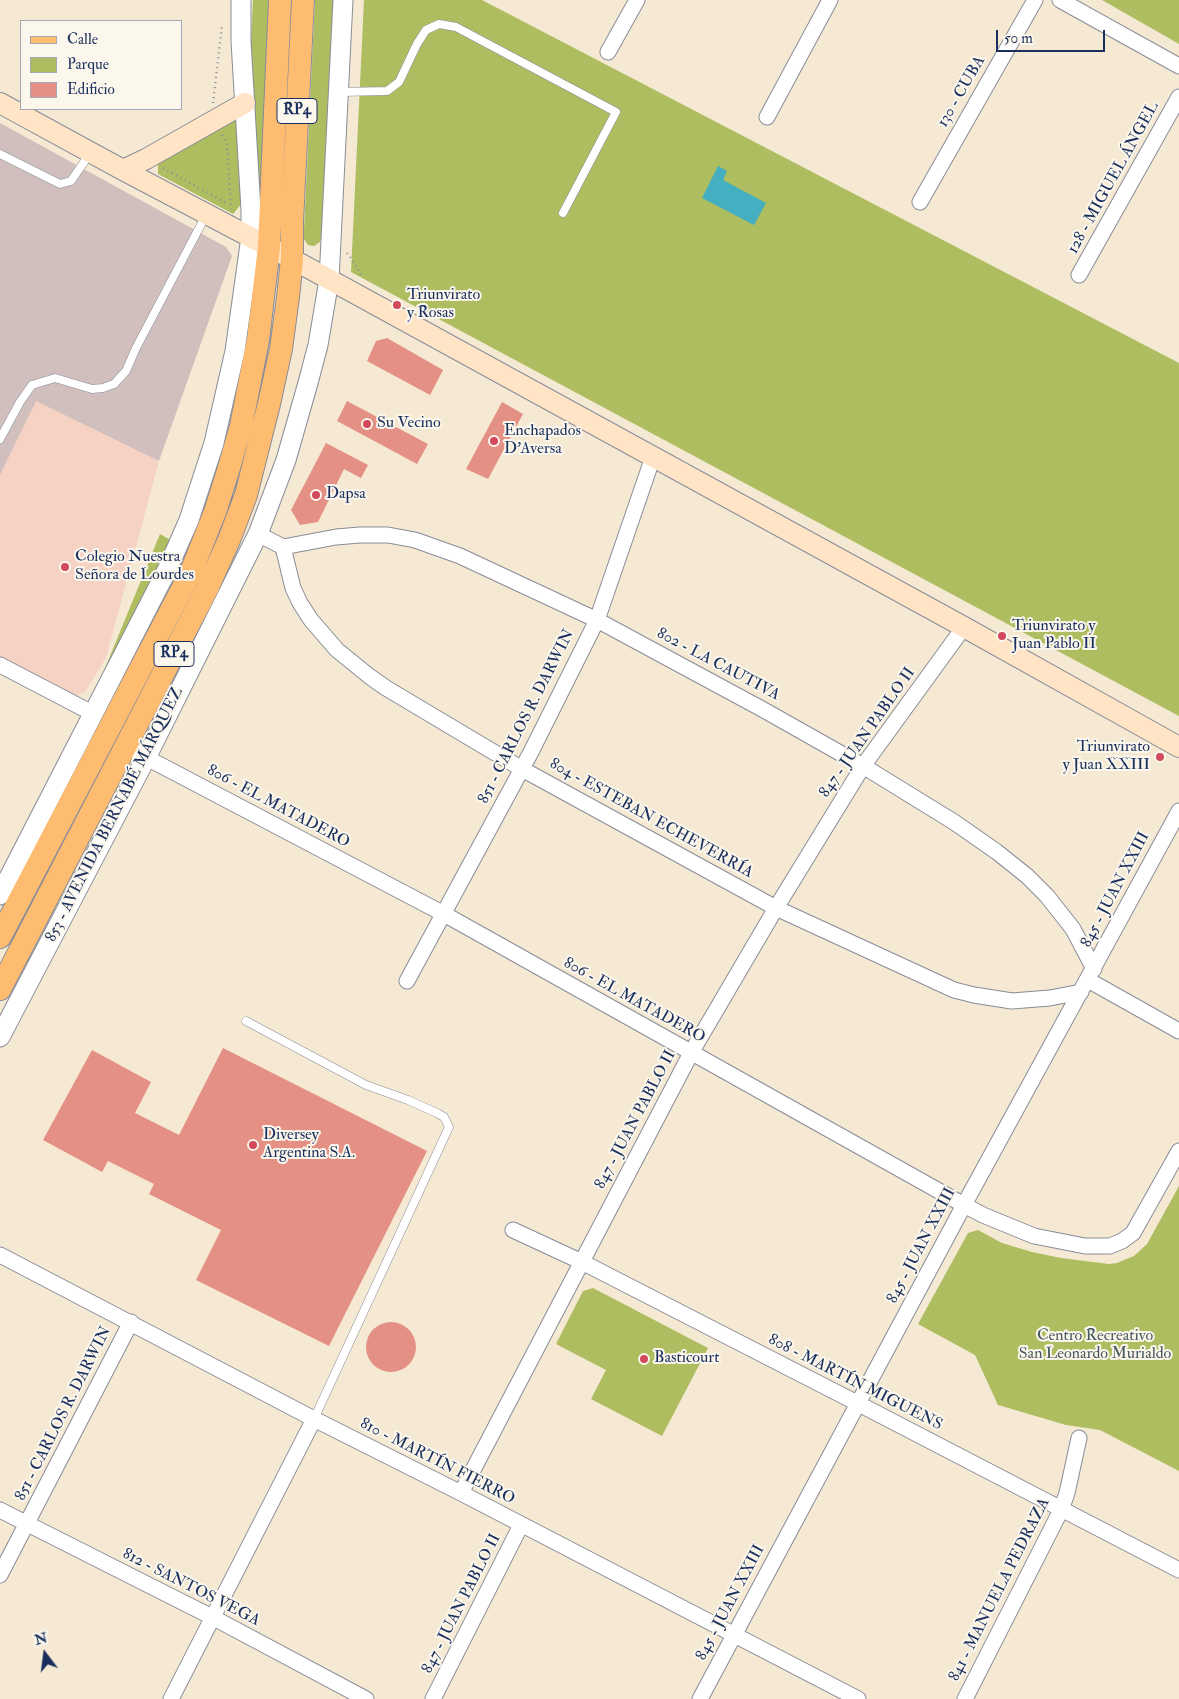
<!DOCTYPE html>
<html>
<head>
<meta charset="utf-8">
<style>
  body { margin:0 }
  #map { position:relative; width:1179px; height:1699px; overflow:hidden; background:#f5e9d3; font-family:"IM FELL Double Pica",serif }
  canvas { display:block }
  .legend { position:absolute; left:20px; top:20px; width:162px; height:90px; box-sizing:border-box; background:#fbf7ec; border:1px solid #a1a7b3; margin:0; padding:6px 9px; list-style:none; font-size:15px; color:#1b2f5e }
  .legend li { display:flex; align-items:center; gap:10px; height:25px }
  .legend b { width:25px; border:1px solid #a1a7b3 }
  .north { position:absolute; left:20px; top:1629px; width:50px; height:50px; -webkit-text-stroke:4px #fbf7ec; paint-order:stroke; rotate:345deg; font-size:14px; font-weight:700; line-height:20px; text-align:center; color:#1b2f5e }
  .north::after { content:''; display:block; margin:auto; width:18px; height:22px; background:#1b2f5e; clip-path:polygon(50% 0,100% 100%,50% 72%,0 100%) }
  .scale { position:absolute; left:996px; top:30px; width:109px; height:22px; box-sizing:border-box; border:2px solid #1b2f5e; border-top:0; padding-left:6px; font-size:15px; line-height:18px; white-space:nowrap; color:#1b2f5e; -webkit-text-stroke:4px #fbf7ec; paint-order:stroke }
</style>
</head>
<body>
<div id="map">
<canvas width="1179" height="1699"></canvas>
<ul class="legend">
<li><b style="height:6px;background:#febc70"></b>Calle</li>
<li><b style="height:14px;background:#adbd60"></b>Parque</li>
<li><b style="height:14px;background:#e49085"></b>Edificio</li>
</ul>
<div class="north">N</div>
<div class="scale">50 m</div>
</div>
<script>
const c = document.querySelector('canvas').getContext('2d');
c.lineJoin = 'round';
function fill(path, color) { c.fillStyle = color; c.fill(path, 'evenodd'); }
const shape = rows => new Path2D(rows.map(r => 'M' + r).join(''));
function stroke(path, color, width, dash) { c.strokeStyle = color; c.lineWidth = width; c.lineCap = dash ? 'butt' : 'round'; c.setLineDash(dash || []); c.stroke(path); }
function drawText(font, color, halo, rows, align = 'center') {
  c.font = font + ' "IM FELL Double Pica",serif'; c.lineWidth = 4; c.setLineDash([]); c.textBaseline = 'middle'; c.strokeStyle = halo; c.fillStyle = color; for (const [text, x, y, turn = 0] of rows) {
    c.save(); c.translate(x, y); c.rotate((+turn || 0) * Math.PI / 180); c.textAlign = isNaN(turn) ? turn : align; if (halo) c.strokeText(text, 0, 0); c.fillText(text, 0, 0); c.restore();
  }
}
const built = shape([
  [36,400,159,461,106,658,85,692,73,697,0,658,0,475]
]);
const industrial = shape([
  [0,123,226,247,232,256,159,461,36,401,0,475]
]);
const green = shape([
  [253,0,271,0,261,214,258,213,258,163,250,60],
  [315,0,334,0,322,234,320,242,314,246,308,245,304,239,304,230],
  [364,0,482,0,1179,363,1179,716,351,272],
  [1102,0,1179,0,1179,44],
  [235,117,240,119,243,202,233,214,158,174,158,161],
  [160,534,174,542,90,705],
  [1179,1186,1179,1471,1100,1430,1066,1425,998,1405,975,1355,918,1324,968,1233,978,1230,1002,1243,1032,1252,1061,1258,1109,1264,1117,1263,1134,1256,1147,1244],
  [593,1288,708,1348,662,1436,591,1399,606,1370,556,1344,583,1291]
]);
const water = shape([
  [718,166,727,171,723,180,766,203,754,225,702,198]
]);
const building = shape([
  [387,338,443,370,430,395,367,361,376,341],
  [347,401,428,444,417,464,337,421],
  [502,402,523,414,488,479,466,469],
  [326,443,368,465,361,478,344,469,318,522,300,525,291,510],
  [223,1048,427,1151,329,1346,196,1280,221,1230,149,1194,154,1184,108,1161,102,1172,43,1140,92,1050,151,1082,135,1113,179,1135],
  '366 1347a25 25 0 1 1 50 0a25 25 0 1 1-50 0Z'
]);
const path = shape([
  [213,103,222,25],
  [222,135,227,144,231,209],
  [163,168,228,204],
  [347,253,357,267,361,276]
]);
const service = shape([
  [340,92,387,91,399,82,417,44,426,30,439,24,456,27,616,112,563,213],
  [0,154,60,184,71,181,91,152],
  [0,439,20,402,32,385,55,378,92,389,103,388,114,384,126,371,136,348,206,215],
  [246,1021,366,1085,408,1100,437,1113,444,1117,449,1127,314,1419]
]);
const minor = shape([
  [1060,0,1179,66],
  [608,52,637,0],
  [767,117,830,0],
  [920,202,1035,0],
  [1079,275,1179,97],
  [258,534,283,547,336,537,360,535,388,535,415,540,460,556,597,620,762,709,863,766,954,822,997,852,1027,876,1047,896,1073,929,1094,969],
  [283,547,293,588,300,603,311,620,337,650,369,676,386,688,522,769,776,908,954,990,974,995,1012,1001,1050,998,1081,992],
  [0,665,94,714],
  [126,747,444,914,964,1205,983,1215,1034,1236,1085,1246,1110,1246,1122,1241,1133,1233,1179,1151],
  [1088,980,1179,1031],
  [407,981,531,752,597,620,653,457],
  [513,1230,582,1262,859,1404,1179,1570],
  [0,1255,314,1419,461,1493,858,1699],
  [461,1493,691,1053,776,908,863,766,964,627],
  [0,1510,212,1617,366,1699],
  [0,1575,131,1322],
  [171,1699,314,1419],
  [433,1699,521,1525],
  [700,1699,964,1205,1179,811],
  [965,1699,1061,1510,1067,1493,1079,1438]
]);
const tertiary = shape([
  [0,895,167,570,189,520,214,443,235,351,251,237,251,210,241,41,241,0],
  [0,1037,146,758,258,534,286,460,308,383,318,345,329,280,343,0]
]);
const secondary = shape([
  [0,103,123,170,292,259,964,627,1179,747],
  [123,170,146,159,245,103]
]);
const primary = shape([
  [0,937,191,572,215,512,228,471,241,426,258,340,269,247,280,0],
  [0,989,207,589,229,540,246,495,269,404,281,349,288,297,292,259,292,222,303,0]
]);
const markers = [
  [397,305,5,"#d1495b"],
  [367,424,5,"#d1495b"],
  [494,441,5,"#d1495b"],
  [316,495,5,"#d1495b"],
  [65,567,5,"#d1495b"],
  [1002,636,5,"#d1495b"],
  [1160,757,5,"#d1495b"],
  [253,1145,5,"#d1495b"],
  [644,1359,5,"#d1495b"]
];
const shields = [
  [297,111,40],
  [174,654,40]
];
const shieldNames = [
  ["RP4",297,111],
  ["RP4",174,654]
];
const streetNames = [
  ["130 - CUBA",962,92,-60],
  ["128 - MIGUEL ÁNGEL",1114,178,-61],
  ["802 - LA CAUTIVA",718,665,28],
  ["851 - CARLOS R. DARWIN",527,717,-63],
  ["847 - JUAN PABLO II",868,733,-55],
  ["806 - EL MATADERO",278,807,28],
  ["853 - AVENIDA BERNABÉ MÁRQUEZ",115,815,-63],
  ["804 - ESTEBAN ECHEVERRÍA",651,819,29],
  ["845 - JUAN XXIII",1116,890,-62],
  ["806 - EL MATADERO",634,1001,29],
  ["847 - JUAN PABLO II",636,1120,-62],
  ["845 - JUAN XXIII",922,1246,-62],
  ["808 - MARTÍN MIGUENS",855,1383,27],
  ["851 - CARLOS R. DARWIN",64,1414,-63],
  ["810 - MARTÍN FIERRO",437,1462,27],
  ["812 - SANTOS VEGA",191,1588,27],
  ["841 - MANUELA PEDRAZA",1000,1590,-63],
  ["845 - JUAN XXIII",731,1603,-62],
  ["847 - JUAN PABLO II",462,1604,-63]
];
const poiNames = [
  ["Triunvirato",407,296],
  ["y Rosas",407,314],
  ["Su Vecino",377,424],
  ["Enchapados",504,432],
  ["D'Aversa",504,450],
  ["Dapsa",326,495],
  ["Colegio Nuestra",75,558],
  ["Señora de Lourdes",75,576],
  ["Triunvirato y",1012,627],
  ["Juan Pablo II",1012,645],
  ["Triunvirato",1150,748,"right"],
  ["y Juan XXIII",1150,766,"right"],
  ["Diversey",263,1136],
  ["Argentina S.A.",263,1154],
  ["Basticourt",654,1359]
];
const parkNames = [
  ["Centro Recreativo",1095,1337],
  ["San Leonardo Murialdo",1095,1355]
];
fill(built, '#f5d2c3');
fill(industrial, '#d1bfbd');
fill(green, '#adbd60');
fill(water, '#43afc0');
fill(building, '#e49085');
stroke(service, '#888c98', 9);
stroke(minor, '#888c98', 17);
stroke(tertiary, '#888c98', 21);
stroke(secondary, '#888c98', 22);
stroke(primary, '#888c98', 24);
stroke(path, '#888c98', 2.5, [1, 4]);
stroke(service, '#fff', 8);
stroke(minor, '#fff', 15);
stroke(tertiary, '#fff', 19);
stroke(secondary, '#ffe4c6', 20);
stroke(primary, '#febc70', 22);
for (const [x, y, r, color] of markers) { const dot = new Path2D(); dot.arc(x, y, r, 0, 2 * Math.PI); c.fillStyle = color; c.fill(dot); stroke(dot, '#fbf7ec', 2); }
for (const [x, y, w] of shields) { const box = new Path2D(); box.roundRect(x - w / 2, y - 12.5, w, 25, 4); c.fillStyle = '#fbf7ec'; c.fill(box); stroke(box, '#1b2f5e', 1); }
drawText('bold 15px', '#1b2f5e', null, shieldNames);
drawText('16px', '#1b2f5e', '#fbf7ec', streetNames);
drawText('16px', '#1b2f5e', '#fbf7ec', poiNames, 'left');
drawText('16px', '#475a5f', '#fbf7ec', parkNames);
</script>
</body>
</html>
